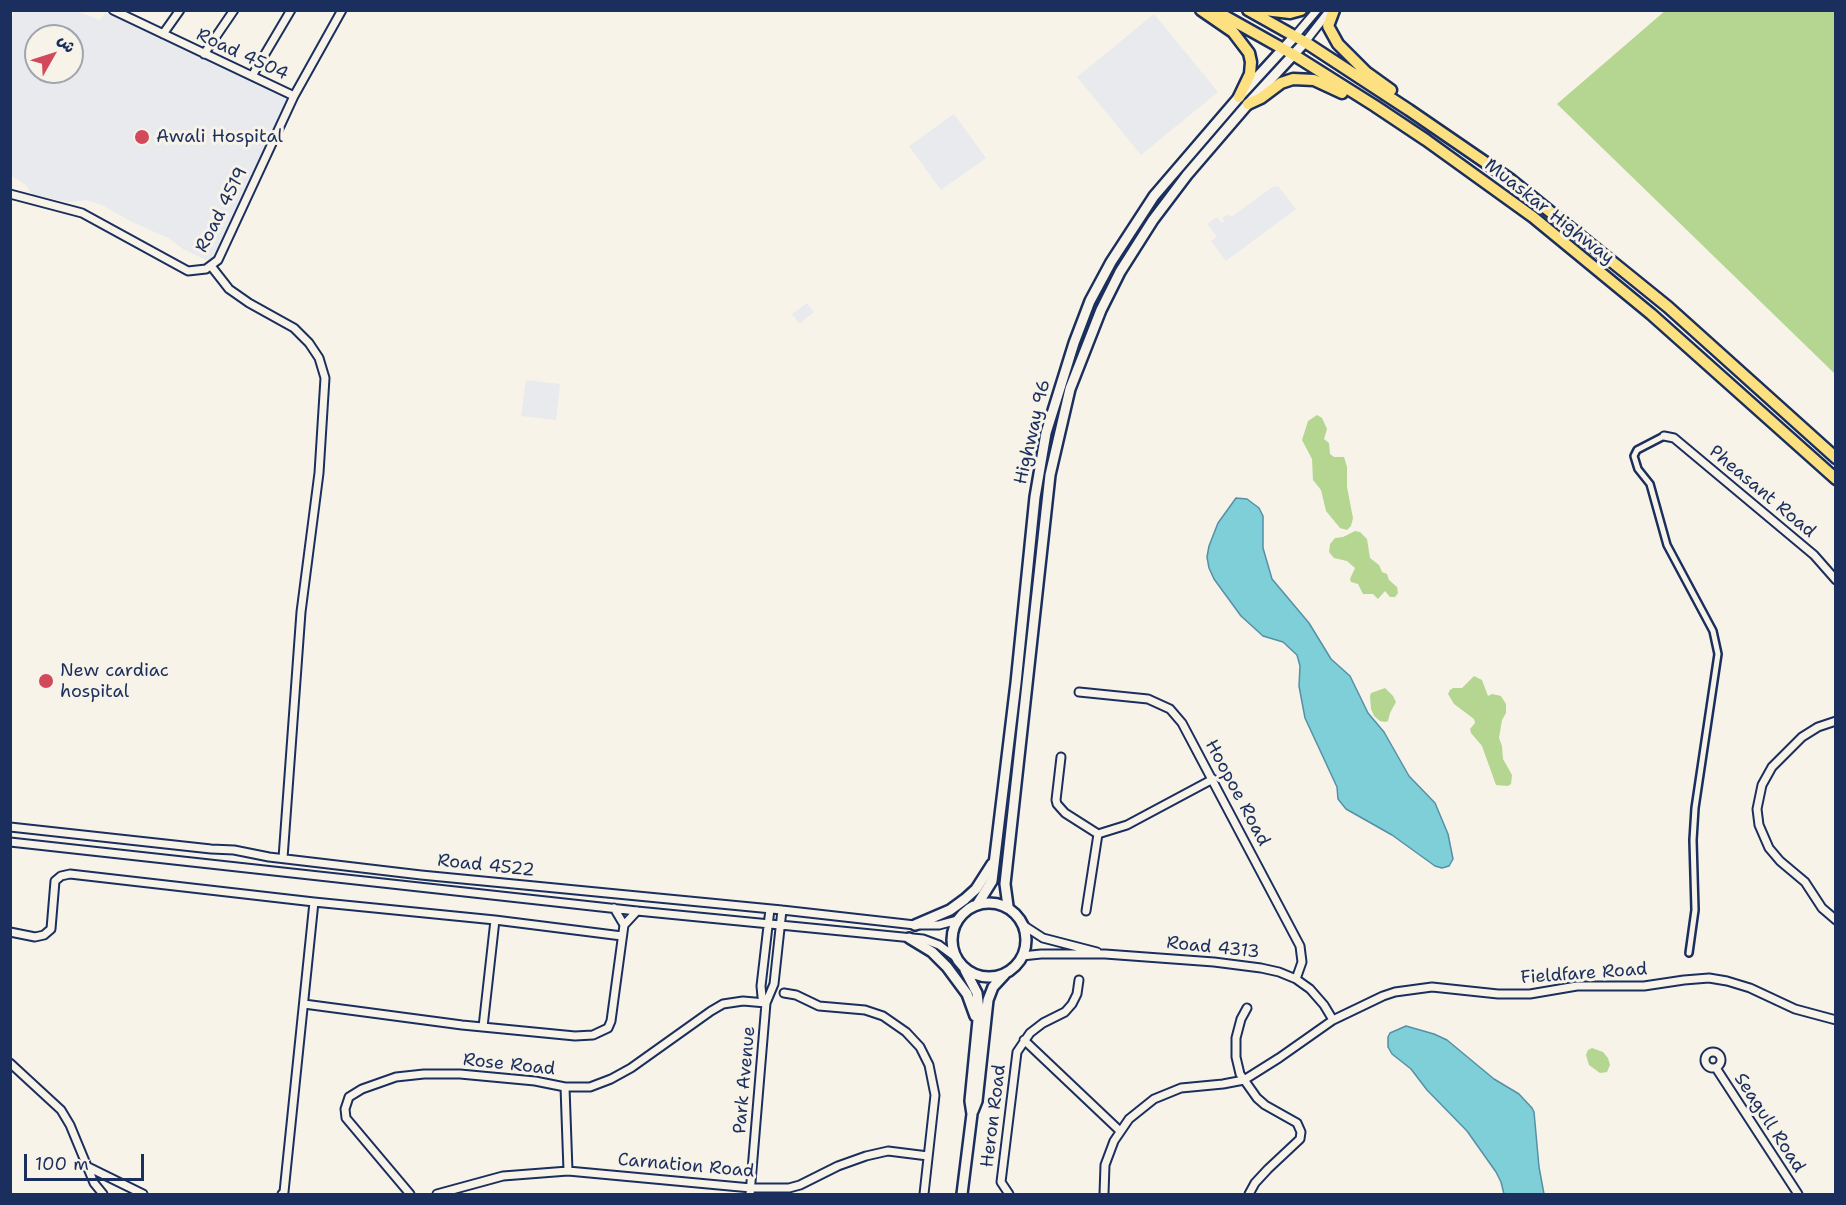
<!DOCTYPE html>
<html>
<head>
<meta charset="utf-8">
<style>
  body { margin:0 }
  #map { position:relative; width:1846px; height:1205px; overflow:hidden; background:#f7f3e8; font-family:"Shantell Sans","Playpen Sans Arabic",sans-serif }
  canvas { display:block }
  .frame { position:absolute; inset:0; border:12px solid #1b2f5e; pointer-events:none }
  .north { position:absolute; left:24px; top:24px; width:60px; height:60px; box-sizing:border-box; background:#f7f3e8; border:2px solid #9fa5b1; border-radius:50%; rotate:51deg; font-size:16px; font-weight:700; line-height:24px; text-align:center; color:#1b2f5e }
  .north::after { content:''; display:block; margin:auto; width:21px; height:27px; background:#d1495b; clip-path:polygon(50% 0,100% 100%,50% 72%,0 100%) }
  .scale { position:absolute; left:24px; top:1154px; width:120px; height:27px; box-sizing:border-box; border:3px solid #1b2f5e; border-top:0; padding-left:8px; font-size:18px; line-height:21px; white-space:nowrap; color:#1b2f5e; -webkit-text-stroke:4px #f7f3e8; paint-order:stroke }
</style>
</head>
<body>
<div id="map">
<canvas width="1846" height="1205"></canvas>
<div class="frame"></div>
<div class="north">ش</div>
<div class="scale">100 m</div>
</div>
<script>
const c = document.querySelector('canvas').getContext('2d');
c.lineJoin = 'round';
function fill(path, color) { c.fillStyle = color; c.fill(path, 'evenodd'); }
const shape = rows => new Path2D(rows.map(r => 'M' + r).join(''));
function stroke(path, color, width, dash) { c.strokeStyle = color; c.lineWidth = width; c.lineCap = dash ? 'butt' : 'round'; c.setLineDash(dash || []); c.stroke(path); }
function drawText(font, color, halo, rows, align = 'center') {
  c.font = font + ' "Shantell Sans",sans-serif'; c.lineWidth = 6; c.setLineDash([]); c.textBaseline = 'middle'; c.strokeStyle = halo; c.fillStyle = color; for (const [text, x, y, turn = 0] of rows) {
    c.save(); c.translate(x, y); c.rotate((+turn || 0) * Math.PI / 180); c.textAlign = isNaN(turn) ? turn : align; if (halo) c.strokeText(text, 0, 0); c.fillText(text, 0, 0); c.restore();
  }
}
const built = shape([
  [15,11,76,11,100,20,105,13,286,94,290,98,214,258,206,260,183,249,168,238,132,222,102,205,87,200,69,202,34,195,30,192,26,185,10,175,10,21],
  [36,36,72,36,72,72,36,72],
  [1154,14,1218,92,1141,155,1077,77],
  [954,114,986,158,941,190,909,146],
  [1274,186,1279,187,1296,209,1226,261,1211,241,1217,237,1207,224,1217,217,1222,223,1224,221,1222,218,1228,214,1231,217],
  [807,303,814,312,799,324,792,314],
  [526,380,560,384,556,420,521,416]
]);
const green = shape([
  [1666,10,1835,11,1835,374,1557,104],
  [1317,415,1322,418,1327,429,1324,439,1329,443,1330,454,1334,457,1344,457,1347,467,1347,487,1353,518,1351,526,1347,530,1340,528,1326,511,1321,490,1313,480,1312,459,1302,440,1308,421],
  [1355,531,1360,532,1367,539,1370,558,1379,565,1382,572,1387,574,1389,580,1397,587,1398,593,1395,597,1390,597,1385,591,1378,599,1373,594,1363,594,1358,584,1351,582,1350,579,1355,568,1347,561,1334,558,1329,552,1330,544,1335,538,1343,537],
  [1474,676,1482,680,1488,696,1492,694,1501,696,1506,704,1506,713,1502,720,1499,738,1502,746,1503,759,1512,775,1511,784,1508,786,1496,785,1482,746,1471,733,1470,729,1475,723,1474,719,1454,704,1448,694,1450,690,1453,688,1462,688],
  [1385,688,1393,696,1396,702,1390,713,1388,721,1385,722,1380,721,1374,716,1371,709,1370,696,1371,693],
  [1592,1048,1603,1052,1608,1058,1610,1065,1607,1072,1600,1073,1589,1065,1586,1055,1588,1050]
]);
const water = shape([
  [1236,498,1247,499,1259,508,1263,516,1263,548,1272,579,1309,623,1331,659,1350,676,1368,713,1384,732,1409,776,1435,803,1448,834,1453,859,1449,866,1442,868,1435,866,1392,835,1346,809,1338,799,1337,787,1305,718,1299,686,1300,666,1297,655,1283,642,1263,636,1241,616,1214,579,1209,568,1207,557,1209,546,1218,523,1236,498],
  [1406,1026,1434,1034,1447,1040,1494,1079,1519,1094,1532,1108,1534,1112,1539,1167,1544,1194,1504,1194,1501,1182,1496,1172,1467,1131,1427,1090,1411,1069,1392,1054,1388,1047,1388,1037,1390,1033,1406,1026]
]);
const pedestrian = shape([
  [1664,436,1637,450,1634,456,1638,469,1650,484,1667,545,1713,631,1718,654,1695,808,1693,840,1695,910,1689,953]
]);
const minor = shape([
  [113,10,294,96],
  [163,34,180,10],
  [1295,36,1317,10],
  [1305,42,1330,10],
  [204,54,234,10],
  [252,76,291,10],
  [10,194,82,213,188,271,206,269,218,260,294,96,342,10],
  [211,266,229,289,249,303,294,328,309,343,319,358,325,378,319,473,301,612,283,858],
  [1664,436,1674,438,1814,555,1836,580],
  [1079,692,1148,699,1170,709,1182,723,1300,946,1302,962,1296,979],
  [1836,721,1818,727,1802,737,1772,767,1762,785,1757,809,1759,825,1769,848,1780,861,1805,882,1822,908,1836,920],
  [1061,757,1056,800,1057,804,1065,813,1098,834,1127,825,1213,779],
  [10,827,211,849,234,850,269,857,421,875,782,910,915,925,939,925,958,920],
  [10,842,637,911,923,939,939,945,954,956],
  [614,908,624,925],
  [1086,911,1098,834],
  [1023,925,1043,938,1097,952],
  [10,932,35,937,44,935,51,929,55,881,61,876,70,874,314,902,495,920,622,936],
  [1022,956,1041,954,1105,954,1214,962,1261,968,1279,972,1296,979,1310,989,1324,1005,1333,1020],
  [784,993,796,995,819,1006,865,1010,883,1016,906,1032,920,1047,929,1065,935,1095,924,1194],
  [766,1003,762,997,761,986,770,909],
  [304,1004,462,1025,575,1036,593,1035,608,1028,611,1021,624,925,637,911],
  [1247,1008,1241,1019,1236,1038,1236,1057,1240,1074,1257,1098,1265,1105,1297,1123,1301,1132,1300,1139,1268,1169,1255,1183,1249,1194],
  [483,1027,495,920],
  [1024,1040,1120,1131],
  '1705 1060a8 8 0 1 1 16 0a8 8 0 1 1-16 0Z',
  [10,1063,61,1110,70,1125,94,1183,103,1194],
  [1716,1068,1798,1194],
  [565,1087,568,1171],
  [86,1166,143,1194],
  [282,1194,284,1192,314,902],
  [410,1194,346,1118,345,1109,349,1097,362,1089,396,1077,424,1074,460,1074,535,1081,565,1087,590,1087,611,1079,631,1068,711,1011,723,1004,743,1001,766,1003],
  [437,1194,503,1176,568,1171,751,1188,789,1188,800,1185,838,1166,866,1156,888,1151,928,1156],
  [750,1194,766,1003,774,984,782,910],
  [1009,1194,1001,1182,1017,1052,1030,1033,1043,1023,1065,1012,1072,1004,1077,994,1079,980],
  [1104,1194,1105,1165,1114,1141,1129,1119,1154,1099,1181,1088,1223,1084,1244,1080,1279,1058,1333,1020,1383,996,1395,992,1432,987,1498,994,1530,994,1577,986,1644,986,1684,980,1709,978,1727,981,1750,988,1795,1009,1836,1020]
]);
const tertiary = shape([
  '952 940a37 37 0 1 1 74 0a37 37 0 1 1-74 0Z',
  [977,905,992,881,1016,683,1035,497,1046,433,1074,343,1090,301,1111,262,1154,196,1239,97,1295,36],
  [1008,906,1005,884,1050,475,1070,389,1101,310,1120,272,1153,220,1187,175,1248,104,1305,42],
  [915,925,950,910,965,899,976,889,992,864],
  [909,938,932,952,947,967,967,994,975,1016],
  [973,1111,977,1101,988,1000,993,987,1005,974],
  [962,1194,972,1114,970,1101,979,1010,977,993,965,970]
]);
const primary = shape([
  [1201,10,1233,32,1249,53,1251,62,1250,74,1239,97],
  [1214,10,1294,55,1375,106,1426,140,1533,217,1651,314,1836,479],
  [1248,10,1305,42,1409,110,1511,180,1668,307,1836,458],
  [1265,10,1290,13,1301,10],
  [1334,10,1328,26,1338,44,1366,72,1391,90],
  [1248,104,1261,98,1281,83,1293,79,1314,80,1342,93]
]);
const markers = [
  [142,137,8,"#d1495b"],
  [46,681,8,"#d1495b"]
];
const streetNames = [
  ["Road 4504",242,55,25],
  ["Road 4519",222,210,-63],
  ["Muaskar Highway",1549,212,38],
  ["Highway 96",1033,432,-77],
  ["Pheasant Road",1762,492,40],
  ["Hoopoe Road",1237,793,62],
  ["Road 4522",486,866,6],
  ["Road 4313",1213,948,6],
  ["Fieldfare Road",1584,974,-4],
  ["Rose Road",509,1065,6],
  ["Park Avenue",745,1080,-85],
  ["Heron Road",994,1116,-83],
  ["Seagull Road",1769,1123,57],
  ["Carnation Road",686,1166,5]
];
const poiNames = [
  ["Awali Hospital",156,137],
  ["New cardiac",60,671],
  ["hospital",60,692]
];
fill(built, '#e8eaed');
fill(green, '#b4d691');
fill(water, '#7ecfd7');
stroke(water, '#568fa7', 1.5);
stroke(pedestrian, '#1b2f5e', 10);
stroke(minor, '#1b2f5e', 11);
stroke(tertiary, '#1b2f5e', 14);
stroke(primary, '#1b2f5e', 15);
stroke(pedestrian, '#f7f3e8', 5);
stroke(minor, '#f7f3e8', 7);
stroke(tertiary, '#f7f3e8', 9);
stroke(primary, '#fde080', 10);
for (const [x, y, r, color] of markers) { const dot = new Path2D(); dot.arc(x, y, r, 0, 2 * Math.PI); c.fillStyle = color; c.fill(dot); stroke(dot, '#f7f3e8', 2); }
drawText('18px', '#1b2f5e', '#f7f3e8', streetNames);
drawText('18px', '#1b2f5e', '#f7f3e8', poiNames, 'left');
</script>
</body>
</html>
